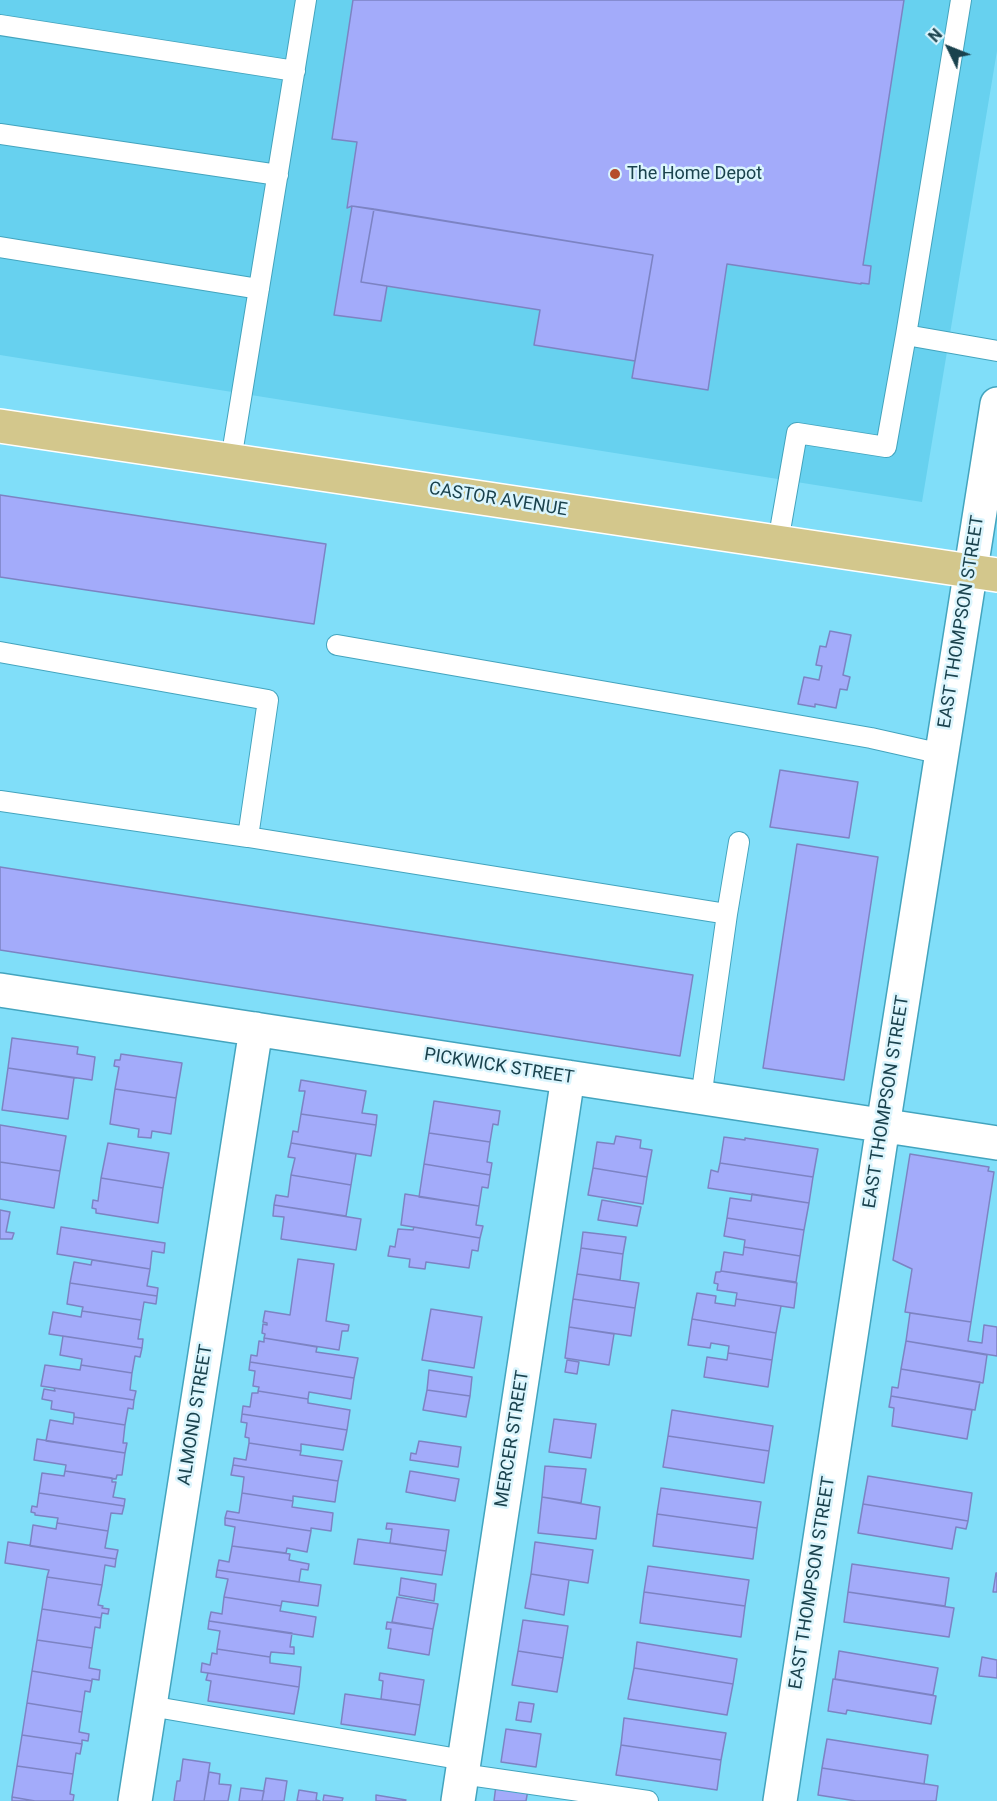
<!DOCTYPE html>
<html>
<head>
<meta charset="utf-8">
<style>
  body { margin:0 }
  #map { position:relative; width:997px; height:1801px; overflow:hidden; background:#80def9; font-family:Roboto,sans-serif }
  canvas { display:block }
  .north { position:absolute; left:919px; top:18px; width:60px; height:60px; -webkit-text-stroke:4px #dbf5fd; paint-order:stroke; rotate:313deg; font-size:16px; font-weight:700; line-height:24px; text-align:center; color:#1a424d }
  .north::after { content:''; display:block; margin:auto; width:21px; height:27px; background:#1a424d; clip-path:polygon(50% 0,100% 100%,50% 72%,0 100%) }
</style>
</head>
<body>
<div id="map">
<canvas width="997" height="1801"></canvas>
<div class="north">N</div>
</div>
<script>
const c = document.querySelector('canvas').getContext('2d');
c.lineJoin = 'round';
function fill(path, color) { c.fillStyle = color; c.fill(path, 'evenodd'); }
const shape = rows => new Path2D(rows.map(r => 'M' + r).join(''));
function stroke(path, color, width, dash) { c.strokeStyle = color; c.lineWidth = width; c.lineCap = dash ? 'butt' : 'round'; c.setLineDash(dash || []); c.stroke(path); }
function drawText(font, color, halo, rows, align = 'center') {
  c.font = font + ' Roboto,sans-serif'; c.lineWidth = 5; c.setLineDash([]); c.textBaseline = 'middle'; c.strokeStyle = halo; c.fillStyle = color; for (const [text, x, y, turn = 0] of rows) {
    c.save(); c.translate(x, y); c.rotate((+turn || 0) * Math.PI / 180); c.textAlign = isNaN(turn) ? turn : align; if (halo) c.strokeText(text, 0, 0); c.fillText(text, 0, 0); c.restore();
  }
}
const built = shape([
  [0,0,997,0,997,51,922,502,0,355]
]);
const building = shape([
  [353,0,904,0,863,265,871,266,869,284,861,283,861,284,727,264,708,390,632,378,653,255,352,206,347,208,357,142,332,139,353,0],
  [352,206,374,209,361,282,387,286,381,321,334,315,352,206],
  [374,209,653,255,635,361,534,345,540,310,361,282,374,209],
  [0,495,326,544,314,624,0,577,0,495],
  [830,631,851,635,843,675,850,677,847,690,840,689,836,708,815,704,815,707,798,704,804,677,819,680,822,666,816,665,820,646,826,647,830,631],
  [780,770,858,782,849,838,770,827,780,770],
  [797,844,878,857,844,1080,763,1068,797,844],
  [0,867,693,975,680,1056,0,950,0,867],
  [12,1038,78,1047,77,1054,95,1057,92,1080,8,1068,12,1038],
  [121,1054,182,1063,176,1098,115,1089,119,1067,114,1066,115,1060,120,1060,121,1054],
  [8,1068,74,1078,68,1119,2,1110,8,1068],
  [301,1080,366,1091,362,1113,377,1115,376,1125,301,1114,305,1091,299,1091,301,1080],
  [115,1089,176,1098,171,1134,152,1131,151,1138,138,1137,139,1129,110,1124,115,1089],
  [434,1101,500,1111,498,1125,493,1124,490,1142,429,1133,434,1101],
  [301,1114,376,1125,371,1156,291,1143,293,1131,298,1132,301,1114],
  [0,1125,66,1136,60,1171,0,1162,0,1125],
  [429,1133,490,1142,487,1162,492,1163,490,1175,424,1164,429,1133],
  [616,1136,641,1140,640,1148,652,1150,647,1177,593,1168,597,1142,614,1144,616,1136],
  [724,1137,745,1140,745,1138,818,1149,813,1177,720,1163,724,1137],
  [108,1143,169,1153,163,1188,101,1178,108,1143],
  [291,1143,356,1154,351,1185,291,1175,295,1158,288,1157,291,1143],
  [910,1154,989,1167,988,1171,994,1172,971,1322,905,1312,912,1269,893,1260,910,1154],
  [0,1162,60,1171,54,1208,0,1199,0,1162],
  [720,1163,813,1177,809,1203,708,1188,711,1170,718,1172,720,1163],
  [424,1164,490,1175,488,1188,482,1187,479,1206,419,1197,424,1164],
  [593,1168,647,1177,643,1204,588,1195,593,1168],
  [291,1175,351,1185,346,1216,274,1205,276,1195,288,1197,291,1175],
  [101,1178,163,1188,158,1223,96,1213,96,1209,92,1208,93,1200,98,1201,101,1178],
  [405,1194,479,1206,476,1225,483,1226,480,1238,401,1225,405,1194],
  [752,1194,809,1203,804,1230,727,1218,730,1198,751,1201,752,1194],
  [602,1200,641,1207,637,1226,598,1220,602,1200],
  [274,1205,361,1219,356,1250,281,1239,284,1217,273,1216,274,1205],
  [0,1210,10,1212,6,1232,14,1233,12,1239,0,1239,0,1210],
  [727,1218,804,1230,800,1256,744,1247,745,1240,724,1236,727,1218],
  [61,1227,165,1243,164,1253,152,1251,150,1269,57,1254,61,1227],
  [414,1227,480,1238,478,1251,472,1250,469,1268,426,1262,425,1269,409,1267,410,1259,388,1256,390,1246,395,1247,398,1229,413,1230,414,1227],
  [583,1232,626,1237,623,1254,581,1248,583,1232],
  [744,1247,800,1256,796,1282,721,1271,724,1252,743,1255,744,1247],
  [581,1248,623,1254,620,1280,577,1274,581,1248],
  [298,1259,334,1264,326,1321,349,1325,348,1331,342,1331,339,1350,264,1338,265,1334,262,1333,263,1324,267,1325,267,1323,263,1322,265,1311,290,1315,298,1259],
  [92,1260,150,1269,147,1286,158,1288,157,1296,70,1283,74,1262,91,1265,92,1260],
  [721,1271,797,1283,794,1308,736,1299,737,1293,717,1290,718,1284,714,1283,716,1272,720,1272,721,1271],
  [577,1274,639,1283,635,1308,573,1299,577,1274],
  [70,1283,157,1296,156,1304,144,1302,141,1320,82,1311,83,1307,67,1304,70,1283],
  [697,1293,716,1296,715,1303,735,1306,736,1299,781,1306,776,1333,692,1319,697,1293],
  [573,1299,635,1308,631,1336,569,1327,573,1299],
  [431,1309,482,1317,474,1368,422,1360,431,1309],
  [82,1311,141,1320,138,1339,143,1339,142,1348,49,1334,53,1312,81,1317,82,1311],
  [910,1313,971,1322,968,1341,982,1343,984,1325,997,1327,997,1356,906,1341,910,1313],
  [692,1319,776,1333,772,1360,728,1353,729,1346,711,1343,710,1348,688,1345,692,1319],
  [569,1327,614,1334,609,1365,565,1358,569,1327],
  [63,1336,142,1348,140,1357,135,1356,132,1373,81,1365,82,1359,60,1355,63,1336],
  [264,1338,317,1347,316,1352,358,1358,354,1378,250,1362,251,1355,257,1356,259,1341,264,1342,264,1338],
  [906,1341,987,1355,983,1383,901,1369,906,1341],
  [728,1353,772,1360,768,1387,704,1377,707,1357,727,1360,728,1353],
  [567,1360,579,1362,577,1374,565,1372,567,1360],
  [250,1362,354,1378,351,1399,309,1392,308,1399,258,1391,259,1387,253,1386,255,1371,249,1370,250,1362],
  [45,1365,80,1370,81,1365,132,1373,130,1390,136,1391,134,1400,41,1386,45,1365],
  [901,1369,980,1382,975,1410,891,1396,892,1387,898,1388,901,1369],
  [429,1370,472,1377,470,1396,427,1390,429,1370],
  [54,1388,134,1400,133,1409,128,1408,125,1425,74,1417,74,1413,51,1409,52,1401,42,1399,44,1389,55,1391,54,1388],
  [427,1390,470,1396,466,1417,423,1410,427,1390],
  [258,1391,308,1399,308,1403,350,1410,347,1430,242,1414,243,1406,250,1407,252,1393,258,1393,258,1391],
  [891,1396,972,1410,967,1439,892,1426,894,1408,889,1407,891,1396],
  [672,1410,773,1426,769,1451,668,1436,672,1410],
  [242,1414,347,1430,343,1450,301,1444,301,1451,249,1443,249,1438,245,1437,247,1423,241,1422,242,1414],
  [74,1417,125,1425,123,1443,127,1443,125,1453,46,1441,50,1420,73,1424,74,1417],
  [554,1419,596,1424,591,1458,549,1452,554,1419],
  [668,1436,769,1451,764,1483,663,1467,668,1436],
  [37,1439,125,1453,122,1475,117,1475,116,1479,65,1471,66,1465,34,1460,37,1439],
  [419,1441,461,1447,458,1467,410,1460,411,1453,416,1454,419,1441],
  [249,1443,301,1451,300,1455,342,1461,338,1481,233,1465,234,1458,246,1460,249,1443],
  [233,1465,338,1481,335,1502,293,1496,293,1501,242,1493,244,1477,231,1475,233,1465],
  [545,1466,586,1469,581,1503,542,1497,545,1466],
  [65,1471,112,1478,112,1482,116,1482,113,1497,125,1499,124,1506,39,1493,42,1473,64,1476,65,1471],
  [410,1471,459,1479,455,1501,406,1492,410,1471],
  [868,1476,972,1493,968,1521,863,1504,868,1476],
  [661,1488,761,1502,757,1528,657,1514,661,1488],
  [39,1493,124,1506,122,1514,111,1513,108,1531,57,1523,58,1518,35,1515,35,1513,31,1512,32,1506,37,1507,39,1493],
  [242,1493,293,1501,292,1507,333,1513,331,1531,311,1528,311,1531,225,1518,227,1511,239,1513,242,1493],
  [542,1497,600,1507,596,1539,538,1533,542,1497],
  [863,1504,968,1521,966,1529,956,1527,952,1549,858,1533,863,1504],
  [657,1514,757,1528,753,1559,653,1546,657,1514],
  [225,1518,311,1531,307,1552,287,1548,286,1553,232,1546,235,1527,225,1525,225,1518],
  [57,1523,108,1531,105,1548,118,1550,116,1559,30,1546,33,1525,56,1529,57,1523],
  [387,1523,449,1530,446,1551,390,1543,392,1529,386,1529,387,1523],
  [358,1539,446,1551,442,1575,354,1564,358,1539],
  [8,1542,116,1559,115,1567,105,1565,102,1585,47,1577,49,1570,5,1563,8,1542],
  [535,1542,593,1550,588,1583,531,1574,535,1542],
  [232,1546,290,1554,289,1560,309,1564,308,1570,301,1569,299,1582,217,1570,219,1560,229,1562,232,1546],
  [852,1564,949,1578,945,1606,848,1592,852,1564],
  [648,1566,749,1580,745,1606,644,1592,648,1566],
  [217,1570,321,1585,318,1606,282,1601,281,1606,224,1597,228,1579,216,1577,217,1570],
  [996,1573,997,1573,997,1592,993,1592,996,1573],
  [531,1574,569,1580,564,1615,525,1608,531,1574],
  [47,1577,102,1585,98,1605,103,1606,102,1608,109,1609,108,1614,102,1613,101,1618,42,1609,47,1577],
  [401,1578,436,1584,434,1601,399,1595,401,1578],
  [644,1592,745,1606,741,1637,640,1623,644,1592],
  [848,1592,954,1608,949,1637,844,1622,848,1592],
  [224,1597,281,1606,280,1611,316,1617,313,1637,209,1621,211,1612,222,1614,224,1597],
  [397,1597,438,1604,433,1629,392,1622,397,1597],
  [42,1609,101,1618,100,1628,95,1627,92,1648,37,1640,42,1609],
  [523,1620,568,1626,563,1658,518,1651,523,1620],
  [209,1621,292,1633,290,1647,294,1647,294,1654,271,1652,270,1657,217,1649,220,1631,208,1629,209,1621],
  [387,1622,433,1629,429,1655,388,1648,391,1629,386,1629,387,1622],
  [37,1640,92,1648,89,1668,100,1670,99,1680,92,1679,92,1681,32,1671,37,1640],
  [637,1642,737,1659,733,1684,634,1668,637,1642],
  [217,1649,270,1657,270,1663,301,1667,299,1687,201,1672,202,1663,210,1665,212,1653,217,1654,217,1649],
  [518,1651,563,1658,557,1692,512,1685,518,1651],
  [839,1651,938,1668,933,1695,835,1679,839,1651],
  [982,1657,997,1660,997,1678,979,1676,982,1657],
  [634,1668,733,1684,727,1715,628,1699,634,1668],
  [32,1671,92,1681,90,1692,85,1691,82,1712,27,1703,32,1671],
  [208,1673,299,1687,294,1714,208,1701,211,1681,206,1680,208,1673],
  [380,1673,424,1680,420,1705,381,1699,383,1681,379,1680,380,1673],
  [833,1679,936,1696,931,1724,847,1710,846,1714,828,1711,833,1679],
  [345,1694,420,1705,415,1735,341,1724,345,1694],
  [519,1702,534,1704,531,1722,516,1720,519,1702],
  [27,1703,82,1712,79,1732,89,1734,88,1741,82,1740,82,1744,22,1735,27,1703],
  [624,1718,726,1733,721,1760,621,1745,624,1718],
  [506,1729,541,1734,536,1767,501,1762,506,1729],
  [22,1735,82,1744,80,1754,76,1753,73,1774,17,1766,22,1735],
  [827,1739,928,1755,924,1784,822,1768,827,1739],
  [621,1745,721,1760,717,1790,616,1775,621,1745],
  [183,1759,210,1763,204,1801,174,1801,177,1781,180,1781,183,1759],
  [17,1766,73,1774,70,1794,74,1795,73,1801,35,1801,12,1797,17,1766],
  [822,1768,938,1786,936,1801,856,1801,818,1795,822,1768],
  [209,1772,220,1774,219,1784,231,1785,228,1801,204,1801,209,1772],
  [266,1778,287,1781,284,1801,262,1801,266,1778],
  [496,1785,528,1790,526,1801,494,1801,496,1785],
  [241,1788,264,1791,262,1801,239,1801,241,1788],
  [299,1790,317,1793,316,1800,320,1801,297,1801,299,1790],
  [324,1795,343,1798,342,1801,323,1801,324,1795],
  [376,1795,406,1800,405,1801,376,1801,376,1795],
  [12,1797,35,1801,12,1801,12,1797]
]);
const lane = shape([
  [961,0,906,335,997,351],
  [0,25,295,71],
  [0,134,278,175],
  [0,247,259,289],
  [231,460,306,0],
  [778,542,797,433,886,447,906,335],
  [337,645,871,738,942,754],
  [0,652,268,700,248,837,0,801],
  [248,837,727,914,701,1098],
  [727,914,739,842],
  [150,1706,464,1760],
  [462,1774,648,1801]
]);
const street = shape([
  [0,990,997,1143],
  [135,1801,256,1029],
  [458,1801,568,1077],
  [780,1801,883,1126,997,404]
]);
const primary = shape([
  [0,426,997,575]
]);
const markers = [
  [615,174,6,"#b54d2a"]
];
const poiNames = [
  ["The Home Depot",627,174]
];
const streetNames = [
  ["CASTOR AVENUE",498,500,9],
  ["EAST THOMPSON STREET",962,622,-81],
  ["PICKWICK STREET",499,1067,9],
  ["EAST THOMPSON STREET",887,1102,-81],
  ["ALMOND STREET",196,1415,-81],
  ["MERCER STREET",513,1439,-81],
  ["EAST THOMPSON STREET",813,1583,-81]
];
fill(built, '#67d1ef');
fill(building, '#a3abfa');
stroke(building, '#7c83c3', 1.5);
stroke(lane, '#43a4be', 22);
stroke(street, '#43a4be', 36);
stroke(primary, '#fff', 36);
stroke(lane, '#fff', 20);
stroke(street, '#fff', 33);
stroke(primary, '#d3c78c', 33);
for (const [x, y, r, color] of markers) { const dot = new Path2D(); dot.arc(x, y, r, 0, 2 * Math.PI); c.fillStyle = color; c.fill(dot); stroke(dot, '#dbf5fd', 2); }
drawText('18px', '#1a424d', '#dbf5fd', poiNames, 'left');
drawText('18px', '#1a424d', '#dbf5fd', streetNames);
</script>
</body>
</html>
